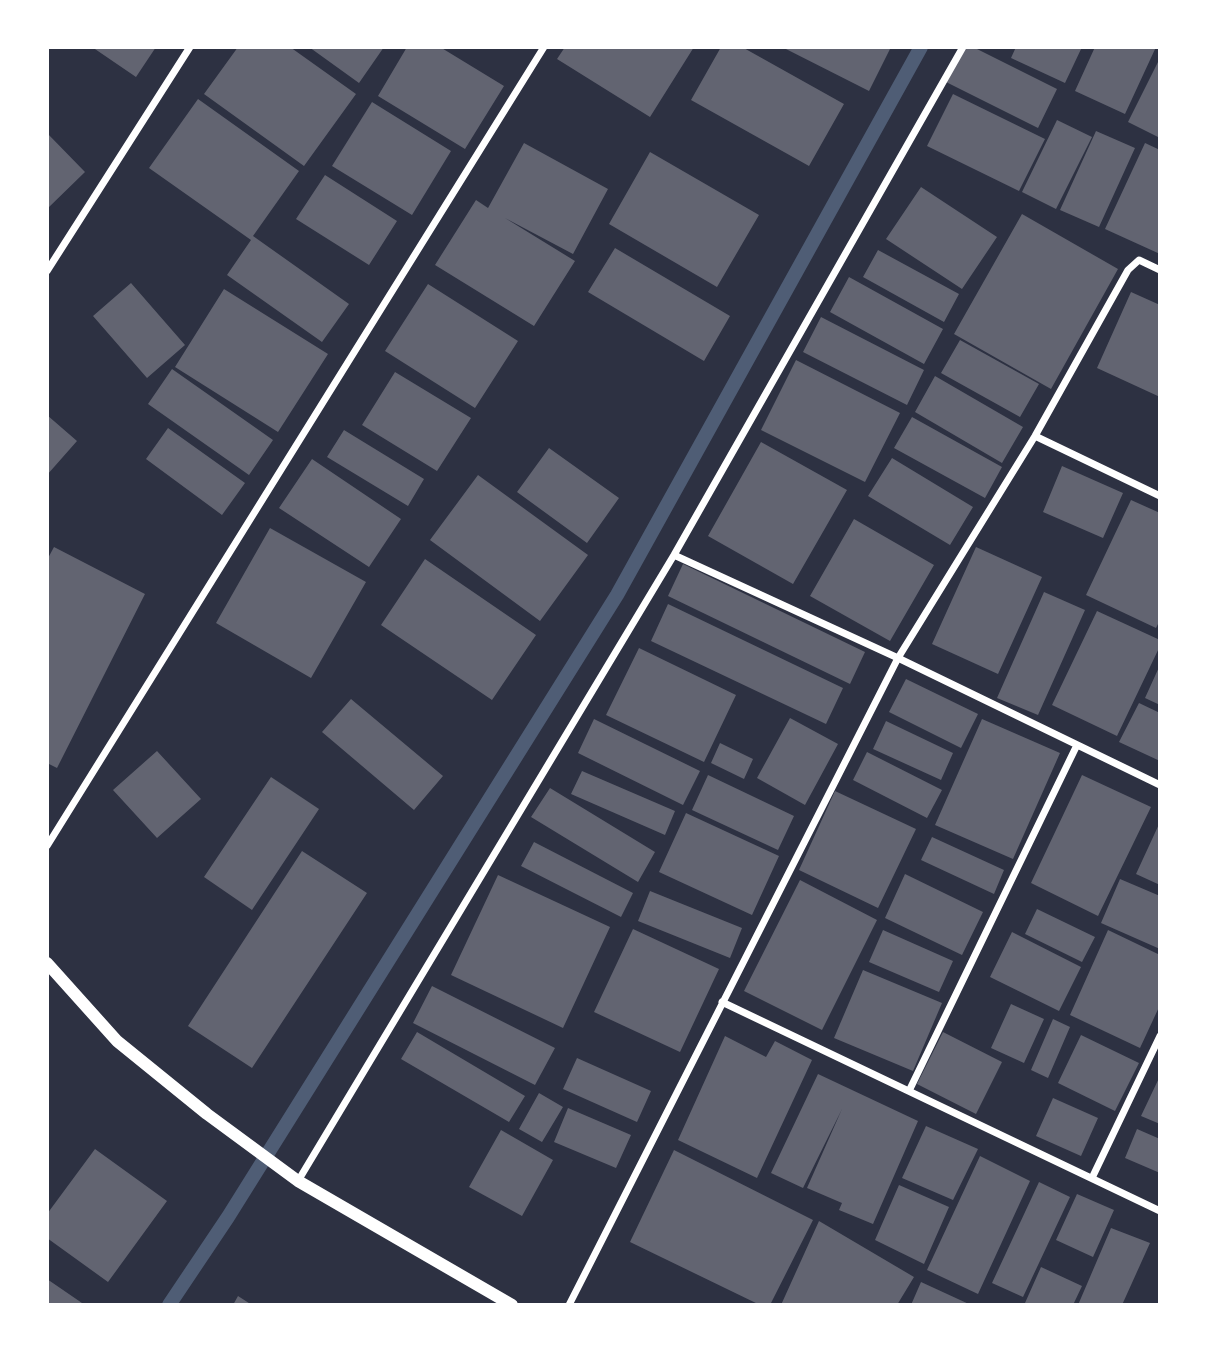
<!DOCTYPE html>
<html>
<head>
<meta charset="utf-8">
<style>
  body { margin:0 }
  #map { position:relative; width:1207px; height:1352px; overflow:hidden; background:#2d3142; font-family:Jost,sans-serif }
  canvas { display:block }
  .frame { position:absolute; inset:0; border:49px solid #fff; pointer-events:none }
</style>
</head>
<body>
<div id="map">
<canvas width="1207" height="1352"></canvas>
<div class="frame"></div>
</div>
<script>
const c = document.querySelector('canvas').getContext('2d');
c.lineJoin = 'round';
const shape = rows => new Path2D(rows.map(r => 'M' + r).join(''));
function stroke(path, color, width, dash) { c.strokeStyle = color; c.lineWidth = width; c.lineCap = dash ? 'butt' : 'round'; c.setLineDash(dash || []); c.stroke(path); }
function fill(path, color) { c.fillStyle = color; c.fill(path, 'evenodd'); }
const stream = shape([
  [169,1305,228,1217,617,595,921,47]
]);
const building = shape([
  [92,47,156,47,136,77],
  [238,47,290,47,356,94,304,166,204,94],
  [309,47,384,47,359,83],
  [407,47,440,47,504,86,465,149,378,96],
  [565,47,694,47,650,117,557,59],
  [721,47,742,47,844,104,809,166,691,100],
  [782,47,891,47,869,91],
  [963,47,973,47,1057,89,1038,128,946,82],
  [1016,47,1082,47,1065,83,1011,58],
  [1095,47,1156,47,1125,114,1075,91],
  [1160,58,1160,138,1128,122],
  [953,94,1045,139,1019,191,927,146],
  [198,99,299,171,253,236,349,304,322,342,227,275,251,240,149,168],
  [372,102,451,151,412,215,332,166],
  [1057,120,1092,137,1056,209,1022,192],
  [1096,131,1135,148,1099,227,1060,210],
  [47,133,85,172,47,209],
  [524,143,608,189,573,254,505,218,575,261,534,326,435,265,476,200,488,208],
  [1145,143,1160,150,1160,254,1105,229],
  [650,152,759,215,717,287,609,224],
  [325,175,397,221,369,265,296,219],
  [921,187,997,237,962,289,886,239],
  [1022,214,1118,269,1051,389,954,334],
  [615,248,730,316,704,361,588,292],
  [878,250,959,294,944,322,863,277],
  [849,277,943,329,924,364,830,312],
  [131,283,185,345,147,378,93,316],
  [428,284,518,341,475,408,385,351],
  [224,289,328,354,278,432,175,367],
  [1131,292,1160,305,1160,397,1097,368],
  [821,317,924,370,907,405,803,352],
  [960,340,1039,384,1020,417,941,373],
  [796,360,900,413,865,482,761,430],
  [172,369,273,440,249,475,148,404],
  [395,372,471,418,437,471,362,425],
  [935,376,1023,427,1002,463,915,412],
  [47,415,77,441,47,475],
  [912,417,1002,467,985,498,894,448],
  [168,428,245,483,222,515,146,459],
  [344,430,424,479,408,506,327,457],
  [761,442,847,490,793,584,708,536],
  [549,448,619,498,587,543,517,492],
  [892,458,973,507,950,545,868,496],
  [312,459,401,519,369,567,279,508],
  [1062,466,1123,493,1103,538,1043,512],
  [478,475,588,555,540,621,430,540],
  [1131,500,1160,513,1160,620,1156,628,1086,595],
  [854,519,934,565,890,641,810,596],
  [270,528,366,582,311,678,216,623],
  [54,547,145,594,57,768,47,763,47,560],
  [976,547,1042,577,998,674,932,644],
  [425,559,536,635,492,700,381,625],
  [683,564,865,652,850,684,668,596],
  [1044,592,1085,610,1038,715,997,698],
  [668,604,843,688,826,724,651,641],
  [1097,611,1160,640,1160,646,1117,736,1052,705],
  [639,648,736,695,704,762,606,715],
  [1160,665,1160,705,1145,698],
  [906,679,978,714,961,748,889,712],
  [351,699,443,776,414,810,322,732],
  [1139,703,1160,713,1160,761,1119,742],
  [790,718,838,744,805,805,757,778],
  [594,719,700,771,683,805,578,753],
  [982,719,1060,753,1013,859,935,825],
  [886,721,953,753,941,780,873,749],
  [720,743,753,759,744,779,711,763],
  [157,751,201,799,157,838,113,790],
  [867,752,942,790,927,818,853,780],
  [582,771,675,811,665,835,571,794],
  [708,775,794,816,778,850,692,810],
  [1082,775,1151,807,1098,916,1031,883],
  [271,777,319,809,252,910,204,877],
  [550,788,655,852,638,882,531,817],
  [835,791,916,829,878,908,799,870],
  [686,813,779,856,752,915,659,872],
  [1160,822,1160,885,1136,874],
  [932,837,1004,870,994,894,921,860],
  [534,842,633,893,621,917,521,866],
  [302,851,367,893,252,1068,188,1026],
  [905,874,983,912,962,955,885,918],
  [498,875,610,927,563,1028,451,975],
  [1120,879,1160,896,1160,949,1101,923],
  [800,880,877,920,822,1030,744,991],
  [650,891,742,928,730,958,638,921],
  [1037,909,1095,937,1082,962,1025,934],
  [633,929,719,969,680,1052,594,1012],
  [883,930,953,961,939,992,869,962],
  [1108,930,1160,955,1160,1005,1140,1048,1070,1015],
  [1012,932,1081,967,1059,1011,990,977],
  [863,970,942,1003,913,1071,834,1038],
  [432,986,555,1048,535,1085,413,1023],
  [1011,1004,1044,1019,1024,1063,991,1048],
  [1053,1019,1070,1027,1048,1078,1031,1070],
  [417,1032,525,1096,509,1122,401,1059],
  [943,1032,1002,1062,976,1114,917,1084],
  [1081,1035,1139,1063,1115,1111,1058,1083],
  [725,1036,766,1057,775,1041,812,1060,757,1178,678,1140],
  [577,1058,651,1091,637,1122,563,1089],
  [818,1074,918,1121,873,1224,839,1210,842,1203,807,1188,842,1109,803,1188,771,1173],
  [1160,1076,1160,1124,1141,1116],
  [539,1093,563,1107,542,1142,519,1129],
  [1053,1098,1098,1118,1081,1156,1036,1136],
  [568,1108,631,1135,616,1168,554,1142],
  [926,1126,978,1149,953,1200,902,1178],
  [1137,1129,1160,1139,1160,1173,1125,1158],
  [501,1130,553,1160,522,1216,469,1187],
  [95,1149,167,1201,108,1282,47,1238,47,1214],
  [674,1150,813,1220,770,1305,760,1305,630,1242],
  [980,1156,1030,1181,978,1294,927,1270],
  [1039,1182,1070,1197,1023,1297,992,1283],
  [899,1185,949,1207,924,1264,875,1240],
  [1077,1194,1114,1210,1093,1257,1056,1240],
  [819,1221,914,1277,897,1305,781,1305],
  [1111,1228,1150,1243,1122,1305,1078,1305],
  [1041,1267,1082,1286,1073,1305,1025,1303],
  [47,1279,82,1303,81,1305,47,1305],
  [921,1282,971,1305,911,1305],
  [238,1296,252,1305,233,1305]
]);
const minor = shape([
  [47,271,190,47],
  [1035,436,1160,496],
  [674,555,898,658,1160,785],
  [47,846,544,47],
  [722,1002,1160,1211],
  [909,1091,1077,745],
  [1092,1178,1160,1036],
  [298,1181,674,555,963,47],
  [569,1305,898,658,1035,436,1128,270,1139,260,1160,270]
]);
const tertiary = shape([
  [47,963,117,1041,207,1114,298,1181,512,1305]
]);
stroke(stream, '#4f5d75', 14);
fill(building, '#626471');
stroke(minor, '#fff', 7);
stroke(tertiary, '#fff', 12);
</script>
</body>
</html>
